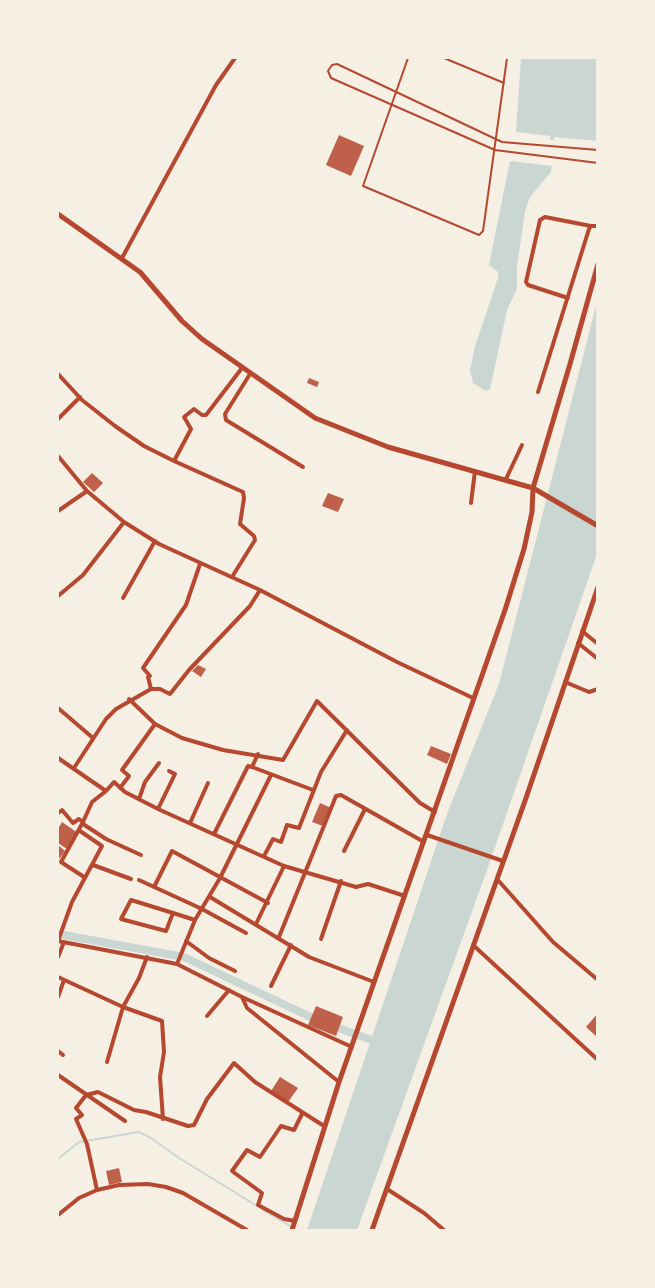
<!DOCTYPE html>
<html>
<head>
<meta charset="utf-8">
<style>
  body { margin:0 }
  #map { position:relative; width:655px; height:1288px; overflow:hidden; background:#f6efe4; font-family:Arial,sans-serif }
  canvas { display:block }
  .frame { position:absolute; inset:0; border:59px solid #f6efe4; pointer-events:none }
</style>
</head>
<body>
<div id="map">
<canvas width="655" height="1288"></canvas>
<div class="frame"></div>
</div>
<script>
const c = document.querySelector('canvas').getContext('2d');
c.lineJoin = 'round';
function fill(path, color) { c.fillStyle = color; c.fill(path, 'evenodd'); }
const shape = rows => new Path2D(rows.map(r => 'M' + r).join(''));
function stroke(path, color, width, dash) { c.strokeStyle = color; c.lineWidth = width; c.lineCap = dash ? 'butt' : 'round'; c.setLineDash(dash || []); c.stroke(path); }
const water = shape([
  [521,58,597,58,597,141,554,137,554,140,550,140,550,136,516,132],
  [510,161,552,166,551,172,530,197,525,211,517,267,517,289,507,310,490,389,486,391,473,383,470,371,475,346,498,278,498,272,489,265],
  [597,302,597,554,487,870,357,1230,307,1230,447,814,499,684]
]);
const stream = shape([
  [58,1159,79,1142,139,1132,151,1138,179,1158,257,1206],
  [263,1210,297,1230]
]);
const canal = shape([
  [58,934,184,957,319,1021],
  [330,1025,380,1043]
]);
const building = shape([
  [339,135,364,146,351,176,326,165],
  [309,378,319,382,317,387,307,383],
  [92,473,103,483,94,492,83,482],
  [328,493,344,499,338,512,322,506],
  [198,665,206,669,201,677,192,671],
  [431,746,451,754,447,764,427,755],
  [320,803,331,808,323,826,312,822],
  [62,822,78,833,67,849,58,843,58,829],
  [58,845,65,851,59,859,58,858],
  [316,1006,343,1017,336,1036,308,1025],
  [598,1013,598,1034,596,1036,586,1027],
  [280,1077,298,1088,288,1102,271,1091],
  [119,1168,122,1182,109,1185,106,1171]
]);
const service = shape([
  [408,58,363,186,479,235,483,231,507,58],
  [444,58,504,83],
  [598,150,502,142,337,64,332,65,328,71,331,78,495,150,598,163]
]);
const minor = shape([
  [122,258,216,85,235,58],
  [568,298,528,285,526,282,540,220,545,217,591,226],
  [58,374,82,400,115,426,144,446,174,461,191,429,184,417,194,409,202,415,206,415,242,368],
  [250,374,225,414,226,420,303,467],
  [538,392,589,229,591,226,598,226],
  [58,419,80,397],
  [58,456,87,491,124,522,159,544,260,590,397,662,473,698],
  [174,461,243,492,244,498,240,524,254,536,255,540,232,577],
  [506,479,522,445],
  [471,503,475,471],
  [58,511,87,491],
  [58,596,83,575,124,522],
  [123,598,155,541],
  [582,631,598,644],
  [578,643,598,659],
  [565,682,589,692,598,689],
  [151,689,160,689,170,694,189,670,250,606,260,590],
  [129,699,155,724,182,738,223,750,283,760,317,701,420,803,435,812],
  [58,708,93,738],
  [258,754,252,767,313,790],
  [58,758,106,791,114,782,125,792,158,809,284,866,356,887,368,884,405,896],
  [74,768,106,719,116,709,151,689,148,677,150,676,143,668,186,605,200,564],
  [120,788,129,776,122,770,155,724],
  [139,799,145,782,159,763],
  [158,809,175,774,169,771],
  [58,813,62,810,73,823,79,819,83,822,92,802,106,791],
  [83,822,61,862,84,877],
  [190,823,208,783],
  [83,824,106,839,141,855],
  [214,834,248,766,252,767],
  [427,835,503,861],
  [344,851,365,809],
  [264,856,273,839,281,842,287,825,299,828,321,772,347,730],
  [93,865,131,879],
  [497,879,553,942,598,980],
  [139,880,202,909,246,933],
  [154,887,172,851,268,903],
  [210,897,309,957,374,982],
  [173,913,166,931,121,919,131,900,173,913,195,920],
  [256,924,284,866],
  [279,937,336,796,341,795,424,842],
  [321,939,341,881],
  [58,941,177,964,242,997,352,1047],
  [58,941,72,902,102,846,80,831],
  [186,941,209,958,235,971],
  [473,945,598,1060],
  [58,957,64,942],
  [177,964,195,920,220,878,271,775],
  [58,977,123,1007,139,978,147,957],
  [271,986,291,945],
  [58,997,64,980],
  [242,997,247,1008,339,1082],
  [207,1016,229,990],
  [58,1051,63,1055],
  [107,1062,123,1007,162,1021,164,1052,160,1077,163,1119],
  [58,1075,125,1121],
  [387,1189,424,1213,444,1230],
  [97,1190,87,1144,76,1119,82,1115,76,1108,86,1095,98,1092,134,1110,146,1112,188,1126,194,1125,207,1099,234,1063,255,1082,324,1126],
  [58,1215,79,1198,97,1190,119,1185,148,1184,166,1187,183,1193,247,1230],
  [295,1221,284,1219,258,1205,262,1193,232,1171,247,1150,260,1157,281,1126,294,1130,302,1114]
]);
const secondary = shape([
  [58,214,140,272,182,321,202,339,315,418,388,447,533,488,598,526],
  [292,1230,339,1082,505,610,524,549,532,512,533,488,570,364,598,264],
  [372,1230,526,798,598,587]
]);
fill(water, '#c9d6d2');
stroke(stream, '#c9d6d2', 2);
stroke(canal, '#c9d6d2', 8);
fill(building, '#bf614a');
stroke(service, '#b5482f', 2);
stroke(minor, '#b5482f', 4);
stroke(secondary, '#b5482f', 5);
</script>
</body>
</html>
